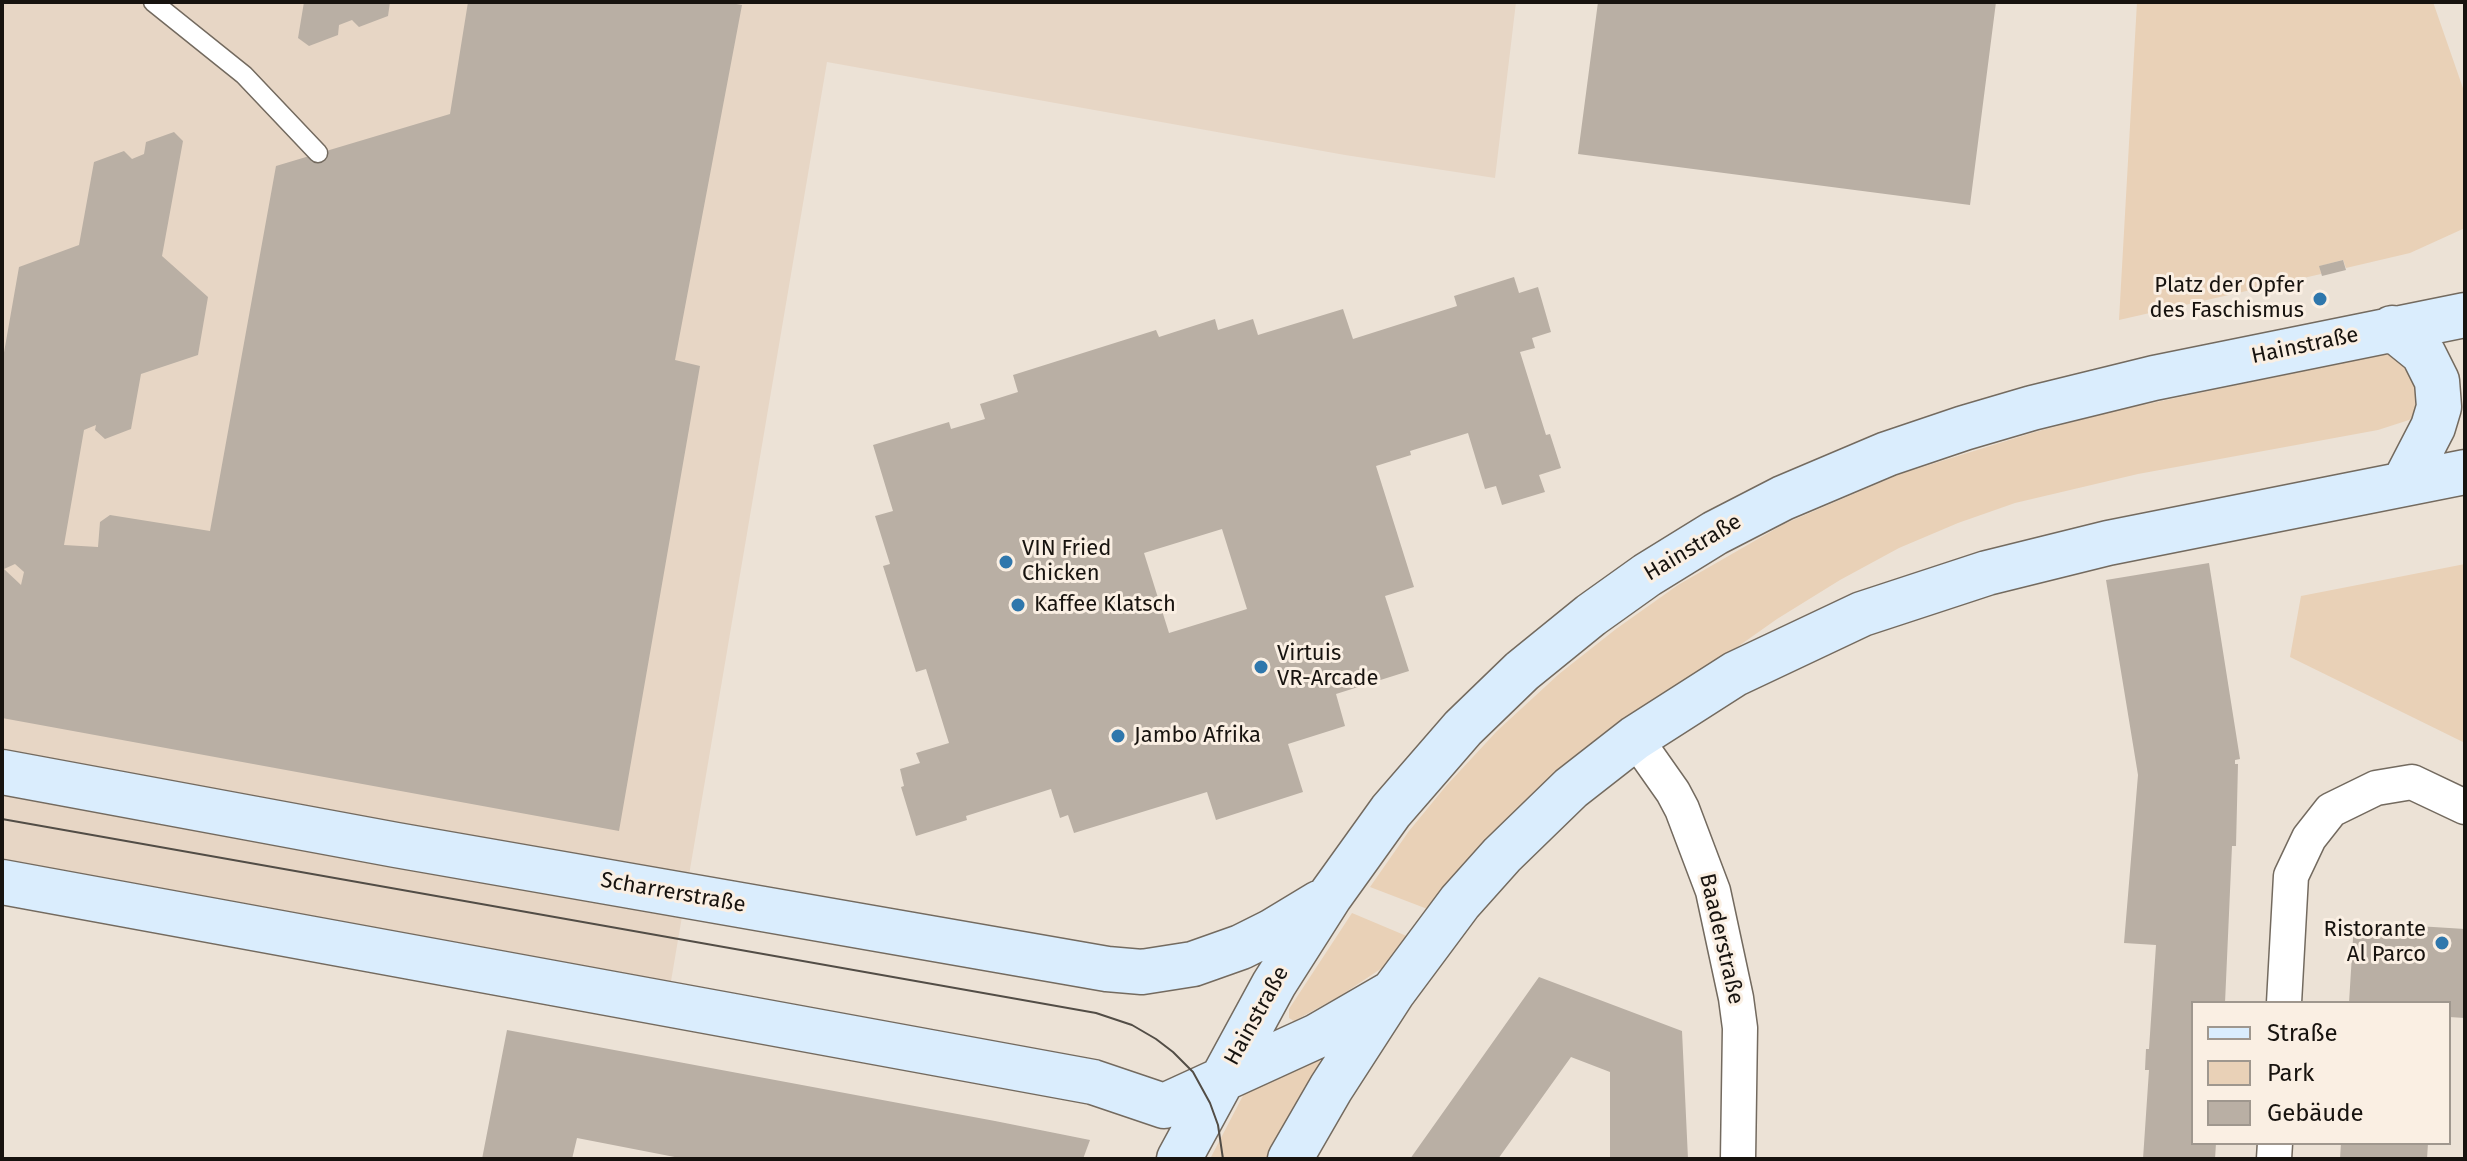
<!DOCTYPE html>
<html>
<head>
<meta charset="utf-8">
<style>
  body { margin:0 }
  #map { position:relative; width:2467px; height:1161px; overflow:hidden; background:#ece2d6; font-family:"Fira Sans",sans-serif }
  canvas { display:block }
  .frame { position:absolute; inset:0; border:4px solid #17130f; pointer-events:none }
  .legend { position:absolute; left:2191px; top:1001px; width:260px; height:144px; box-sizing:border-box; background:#faefe3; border:2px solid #9f978e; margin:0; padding:10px 14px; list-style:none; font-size:24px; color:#17130f }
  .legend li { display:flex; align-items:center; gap:16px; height:40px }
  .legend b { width:40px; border:2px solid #9f978e }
</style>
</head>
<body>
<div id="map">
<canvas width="2467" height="1161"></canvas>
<div class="frame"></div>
<ul class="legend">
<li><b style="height:10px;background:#daedfd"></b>Straße</li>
<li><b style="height:22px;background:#e9d1b7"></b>Park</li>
<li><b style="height:22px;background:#b9afa4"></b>Gebäude</li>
</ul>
</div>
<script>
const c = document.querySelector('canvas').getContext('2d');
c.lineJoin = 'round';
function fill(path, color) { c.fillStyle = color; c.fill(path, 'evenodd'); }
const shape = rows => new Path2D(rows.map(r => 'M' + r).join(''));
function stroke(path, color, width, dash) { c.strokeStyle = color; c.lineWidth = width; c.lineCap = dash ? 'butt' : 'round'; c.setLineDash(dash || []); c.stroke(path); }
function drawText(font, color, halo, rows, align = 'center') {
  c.font = font + ' "Fira Sans",sans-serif'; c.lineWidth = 6; c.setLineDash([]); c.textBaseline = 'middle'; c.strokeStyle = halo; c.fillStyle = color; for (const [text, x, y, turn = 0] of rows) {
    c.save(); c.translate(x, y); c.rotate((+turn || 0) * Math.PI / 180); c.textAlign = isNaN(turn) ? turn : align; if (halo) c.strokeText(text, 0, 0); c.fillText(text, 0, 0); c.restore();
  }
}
const built = shape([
  [2,2,1516,2,1495,178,1345,155,827,62,669,993,2,880]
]);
const green = shape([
  [2137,2,2433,2,2465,94,2465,228,2410,253,2346,268,2343,260,2320,266,2321,274,2119,320],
  [2384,354,2397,357,2419,373,2418,413,2409,420,2378,430,2138,474,2015,503,1958,523,1899,548,1840,580,1777,619,1702,672,1430,910,1370,887,1409,831,1446,786,1497,731,1559,674,1616,629,1678,585,1784,524,1900,474,2035,432,2114,411],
  [2465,564,2465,743,2290,657,2301,596],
  [1352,913,1409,937,1382,968,1340,996,1294,1021,1289,1018,1289,1009],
  [1313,1060,1319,1060,1324,1064,1274,1159,1210,1159,1248,1086]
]);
const building = shape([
  [304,2,390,2,388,16,359,27,352,20,339,25,338,35,309,46,298,38],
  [468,2,725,2,742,5,675,360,700,366,619,831,2,718,2,364,19,267,79,245,94,162,124,151,132,159,144,154,146,142,174,132,183,141,162,256,208,297,198,355,141,374,131,429,105,439,95,430,96,425,84,430,64,545,98,547,100,522,110,515,210,531,276,166,450,114],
  [15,564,24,572,21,585,4,569],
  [1598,2,1996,2,1970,205,1578,154],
  [2343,260,2346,270,2322,276,2319,266],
  [1514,277,1519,293,1538,287,1551,332,1532,338,1535,348,1520,352,1546,435,1550,434,1561,468,1539,475,1545,492,1502,505,1496,486,1485,489,1468,433,1410,451,1411,455,1376,466,1414,587,1385,596,1409,671,1336,694,1345,726,1288,744,1303,792,1216,820,1207,792,1074,833,1068,815,1060,818,1051,789,966,816,967,820,916,836,901,787,904,786,900,769,920,763,916,753,949,743,926,669,916,672,883,566,890,564,875,516,893,511,873,445,949,422,951,429,985,419,980,404,1018,392,1013,375,1156,330,1159,337,1215,319,1218,330,1253,319,1258,335,1343,309,1353,339,1457,306,1454,296],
  [1222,529,1247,609,1169,633,1144,553],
  [2209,563,2240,759,2235,760,2235,764,2238,764,2236,846,2232,846,2225,1003,2193,1003,2193,1143,2216,1143,2215,1159,2143,1159,2149,1070,2145,1070,2146,1049,2149,1049,2156,945,2124,943,2138,775,2106,580],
  [2354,922,2465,929,2465,1018,2449,1017,2449,1003,2349,1003],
  [1539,977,1682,1031,1688,1159,1610,1159,1610,1072,1571,1057,1498,1159,1410,1159],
  [507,1030,995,1121,1090,1140,1083,1159,685,1159,577,1138,572,1159,482,1159],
  [2341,1143,2428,1143,2427,1159,2340,1159]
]);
const lane = shape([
  [153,2,244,75,318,153]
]);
const street = shape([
  [1635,738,1673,792,1682,809,1713,891,1736,998,1740,1028,1738,1159],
  [2284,1003,2291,876,2309,838,2331,810,2376,788,2412,782,2465,807],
  [2274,1159,2275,1143]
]);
const secondary = shape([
  [2392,328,2423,353,2437,381,2439,407,2433,427,2404,483],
  [2,772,396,845,1107,969,1142,972,1193,964,1241,947,1271,932,1319,903],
  [2,882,1093,1082,1164,1106,1317,1036,1393,992],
  [1179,1159,1274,984,1330,896,1391,811,1463,728,1522,671,1591,615,1647,575,1715,533,1783,498,1887,454,1964,428,2032,408,2154,378,2465,315],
  [1290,1159,1331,1088,1393,992,1460,902,1502,855,1571,788,1635,738,1735,674,1862,614,1987,573,2108,543,2465,472]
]);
const tram = shape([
  [2,819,1096,1013,1132,1025,1156,1039,1173,1052,1193,1072,1210,1103,1218,1125,1223,1159]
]);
const markers = [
  [2320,299,8,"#2f77ac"],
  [1006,562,8,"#2f77ac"],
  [1018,605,8,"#2f77ac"],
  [1261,667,8,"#2f77ac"],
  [1118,736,8,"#2f77ac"],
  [2442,943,8,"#2f77ac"]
];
const poiNames = [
  ["Platz der Opfer",2304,286,"right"],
  ["des Faschismus",2304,311,"right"],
  ["VIN Fried",1022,549],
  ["Chicken",1022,574],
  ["Kaffee Klatsch",1034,605],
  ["Virtuis",1277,654],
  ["VR-Arcade",1277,679],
  ["Jambo Afrika",1134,736],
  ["Ristorante",2426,930,"right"],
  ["Al Parco",2426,955,"right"]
];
const streetNames = [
  ["Hainstraße",2305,346,-12],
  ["Hainstraße",1693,548,-31],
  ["Scharrerstraße",673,893,10],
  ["Baaderstraße",1721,939,77],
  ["Hainstraße",1257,1016,-61]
];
fill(built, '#e7d6c5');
fill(green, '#e9d1b7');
fill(building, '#b9afa4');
stroke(lane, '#736a5f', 21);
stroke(street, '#736a5f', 37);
stroke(secondary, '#736a5f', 47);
stroke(lane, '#fff', 18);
stroke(street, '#fff', 34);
stroke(secondary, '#daedfd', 44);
stroke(tram, '#524d46', 2);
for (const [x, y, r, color] of markers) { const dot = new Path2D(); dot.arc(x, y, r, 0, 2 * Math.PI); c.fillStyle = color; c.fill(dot); stroke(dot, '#faefe3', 3); }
drawText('22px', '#17130f', '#faefe3', poiNames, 'left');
drawText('22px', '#17130f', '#faefe3', streetNames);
</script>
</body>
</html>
